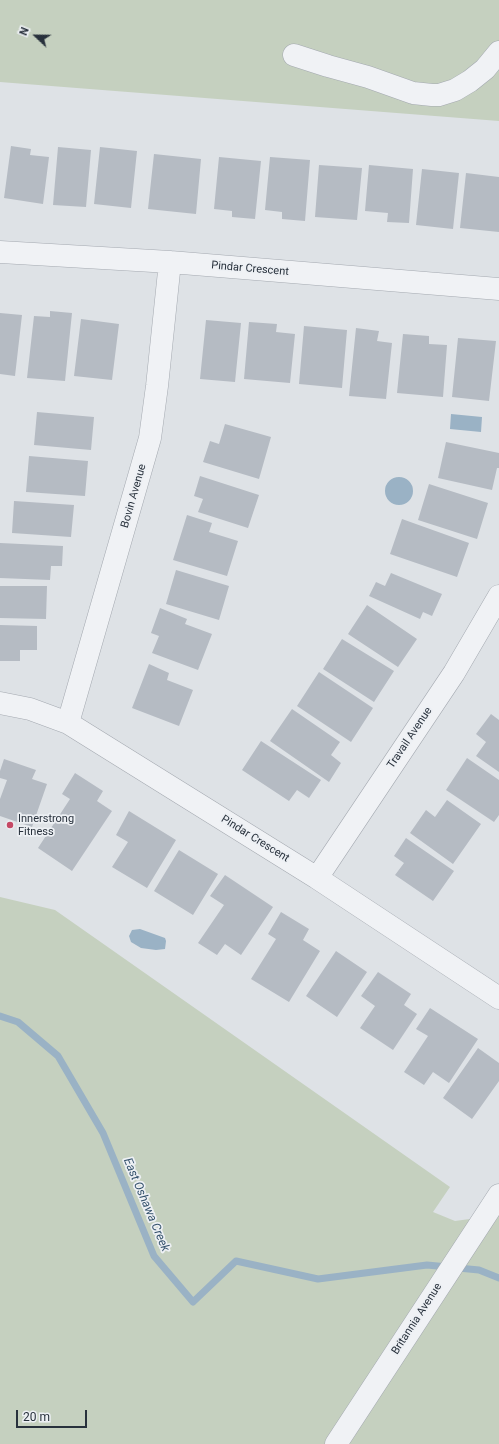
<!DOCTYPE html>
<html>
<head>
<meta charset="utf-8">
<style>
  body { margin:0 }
  #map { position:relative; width:499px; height:1444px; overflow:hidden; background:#dee2e6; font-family:Roboto,sans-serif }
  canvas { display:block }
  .north { position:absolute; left:16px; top:16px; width:40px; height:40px; -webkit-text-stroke:3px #edf0f4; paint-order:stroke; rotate:292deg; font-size:11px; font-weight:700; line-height:16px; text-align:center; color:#28313c }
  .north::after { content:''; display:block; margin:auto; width:14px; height:18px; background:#28313c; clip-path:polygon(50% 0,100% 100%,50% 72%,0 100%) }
  .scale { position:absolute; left:16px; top:1410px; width:71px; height:18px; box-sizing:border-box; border:2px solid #28313c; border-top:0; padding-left:5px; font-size:12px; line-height:14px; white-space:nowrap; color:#28313c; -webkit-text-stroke:3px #edf0f4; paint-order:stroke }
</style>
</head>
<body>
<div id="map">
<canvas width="499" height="1444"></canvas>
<div class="north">N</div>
<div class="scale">20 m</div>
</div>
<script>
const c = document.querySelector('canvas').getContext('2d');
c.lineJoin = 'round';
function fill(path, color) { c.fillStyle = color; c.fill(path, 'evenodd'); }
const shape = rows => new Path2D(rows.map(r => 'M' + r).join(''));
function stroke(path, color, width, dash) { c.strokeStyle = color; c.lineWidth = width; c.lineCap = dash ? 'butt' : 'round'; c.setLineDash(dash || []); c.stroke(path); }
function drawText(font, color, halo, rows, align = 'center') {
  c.font = font + ' Roboto,sans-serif'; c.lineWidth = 3.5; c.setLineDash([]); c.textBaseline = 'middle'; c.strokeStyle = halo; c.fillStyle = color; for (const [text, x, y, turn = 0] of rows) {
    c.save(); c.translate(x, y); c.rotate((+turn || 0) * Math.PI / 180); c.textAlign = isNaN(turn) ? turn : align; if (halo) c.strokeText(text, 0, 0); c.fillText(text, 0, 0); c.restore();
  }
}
const green = shape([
  [0,0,499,0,499,121,0,82],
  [0,897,55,910,450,1187,433,1212,455,1221,499,1215,499,1444,0,1444]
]);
const water = shape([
  [451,414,482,417,481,432,450,429],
  '385 491a14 14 0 1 1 28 0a14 14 0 1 1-28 0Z',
  [140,929,165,938,166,941,165,949,156,950,141,948,131,942,129,936,132,930]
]);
const stream = shape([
  [0,1016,18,1022,58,1056,103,1133,154,1256,193,1302,236,1261,318,1279,427,1265,479,1270,499,1278]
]);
const building = shape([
  [11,146,31,149,30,155,49,157,43,204,4,198],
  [58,147,91,150,86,207,53,205],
  [100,147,137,151,131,208,94,204],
  [154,154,201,159,196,214,148,209],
  [219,157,261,161,255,219,232,217,232,211,214,209],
  [270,157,310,160,305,221,282,219,282,212,265,210],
  [319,165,362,168,357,220,315,217],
  [369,165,413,169,409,223,387,222,388,213,365,211],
  [422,169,459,173,453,229,416,225],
  [466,173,499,177,499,232,460,228],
  [50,311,72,313,65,381,27,378,34,316,50,317],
  [0,313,22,315,15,376,0,374],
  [81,319,119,324,112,380,74,376],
  [206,320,241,323,235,382,200,379],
  [249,322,277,324,276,332,295,334,290,383,244,379],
  [304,326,347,330,342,388,299,384],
  [356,328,379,331,377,341,392,343,386,399,349,396],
  [403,334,429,336,429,344,447,345,443,397,397,393],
  [458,338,496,341,489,401,452,397],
  [37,412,94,417,91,450,34,445],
  [225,424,271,437,259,479,203,462,210,441,219,444],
  [446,442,499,453,499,468,497,468,492,490,438,478],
  [29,456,88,461,85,496,26,492],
  [200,476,259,495,248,528,198,512,203,499,194,496],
  [429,484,488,503,477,539,418,520],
  [14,501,74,505,71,537,12,533],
  [187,515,212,523,209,532,238,541,227,576,173,560],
  [402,519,469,543,457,577,390,554],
  [0,543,63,546,62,566,51,566,50,580,0,578],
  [176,570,229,586,219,620,166,604],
  [391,573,442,594,432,616,423,612,420,619,369,596,376,582,385,586],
  [0,586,47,586,46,619,0,618],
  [367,605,417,639,398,667,348,634],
  [160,608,187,619,185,624,212,634,198,670,152,653,159,636,151,633],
  [0,625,37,626,37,650,20,650,20,661,0,661],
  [342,639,394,671,374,702,323,669],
  [149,664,169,673,167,680,193,690,179,726,132,708],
  [319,672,373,708,351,742,297,706],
  [292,709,340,742,331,755,341,763,329,782,270,741],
  [491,714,499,720,499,772,476,756,486,742,476,734],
  [261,741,321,780,309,798,297,790,289,801,242,770],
  [467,758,499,780,499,815,494,822,446,790],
  [4,759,36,770,32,779,47,784,32,827,0,816,0,799,7,780,0,778,0,771],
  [75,773,103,791,97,801,112,811,72,871,38,848,70,799,62,794],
  [447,800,481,824,453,864,410,833,426,810,435,817],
  [129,811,176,840,147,888,112,867,128,842,116,835],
  [406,838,454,871,433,901,395,875,404,863,394,856],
  [179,850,218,874,193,915,154,891],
  [225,875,273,907,241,955,225,944,217,955,198,943,224,905,210,896],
  [281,912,309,929,303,940,320,951,289,1002,251,979,276,939,268,934],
  [336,951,367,972,337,1017,306,996],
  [378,972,411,994,404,1005,417,1014,393,1050,360,1028,375,1006,361,996],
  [430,1008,478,1039,449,1083,433,1072,424,1085,404,1072,428,1036,416,1029],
  [478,1048,499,1063,499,1081,472,1119,443,1098]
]);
const minor = shape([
  [294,55,328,66,368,77,413,93,432,95,439,95,455,90,470,81,485,69,499,52],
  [0,252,170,262,499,289],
  [0,703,30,709,68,723,317,878,499,998],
  [68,723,150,438,157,386,170,262],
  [317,878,454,673,499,596],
  [336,1444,499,1195]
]);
const markers = [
  [10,825,4,"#c54965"]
];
const streetNames = [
  ["Pindar Crescent",250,269,5],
  ["Bovin Avenue",134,496,-74],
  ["Travail Avenue",410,738,-56],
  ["Pindar Crescent",255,839,32],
  ["Britannia Avenue",417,1319,-57]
];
const poiNames = [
  ["Innerstrong",18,819],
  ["Fitness",18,832]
];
const waterNames = [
  ["East Oshawa Creek",146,1205,67]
];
fill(green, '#c5d0bf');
fill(water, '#9ab2c5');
stroke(stream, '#9ab2c5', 7);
fill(building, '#b5bbc3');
stroke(minor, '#a4a9b0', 23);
stroke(minor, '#f0f2f5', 22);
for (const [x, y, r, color] of markers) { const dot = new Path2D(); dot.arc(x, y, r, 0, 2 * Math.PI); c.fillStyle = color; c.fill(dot); stroke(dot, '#edf0f4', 1.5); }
drawText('11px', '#28313c', '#edf0f4', streetNames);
drawText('11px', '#28313c', '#edf0f4', poiNames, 'left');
drawText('italic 12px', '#35526d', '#edf0f4', waterNames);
</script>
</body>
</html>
